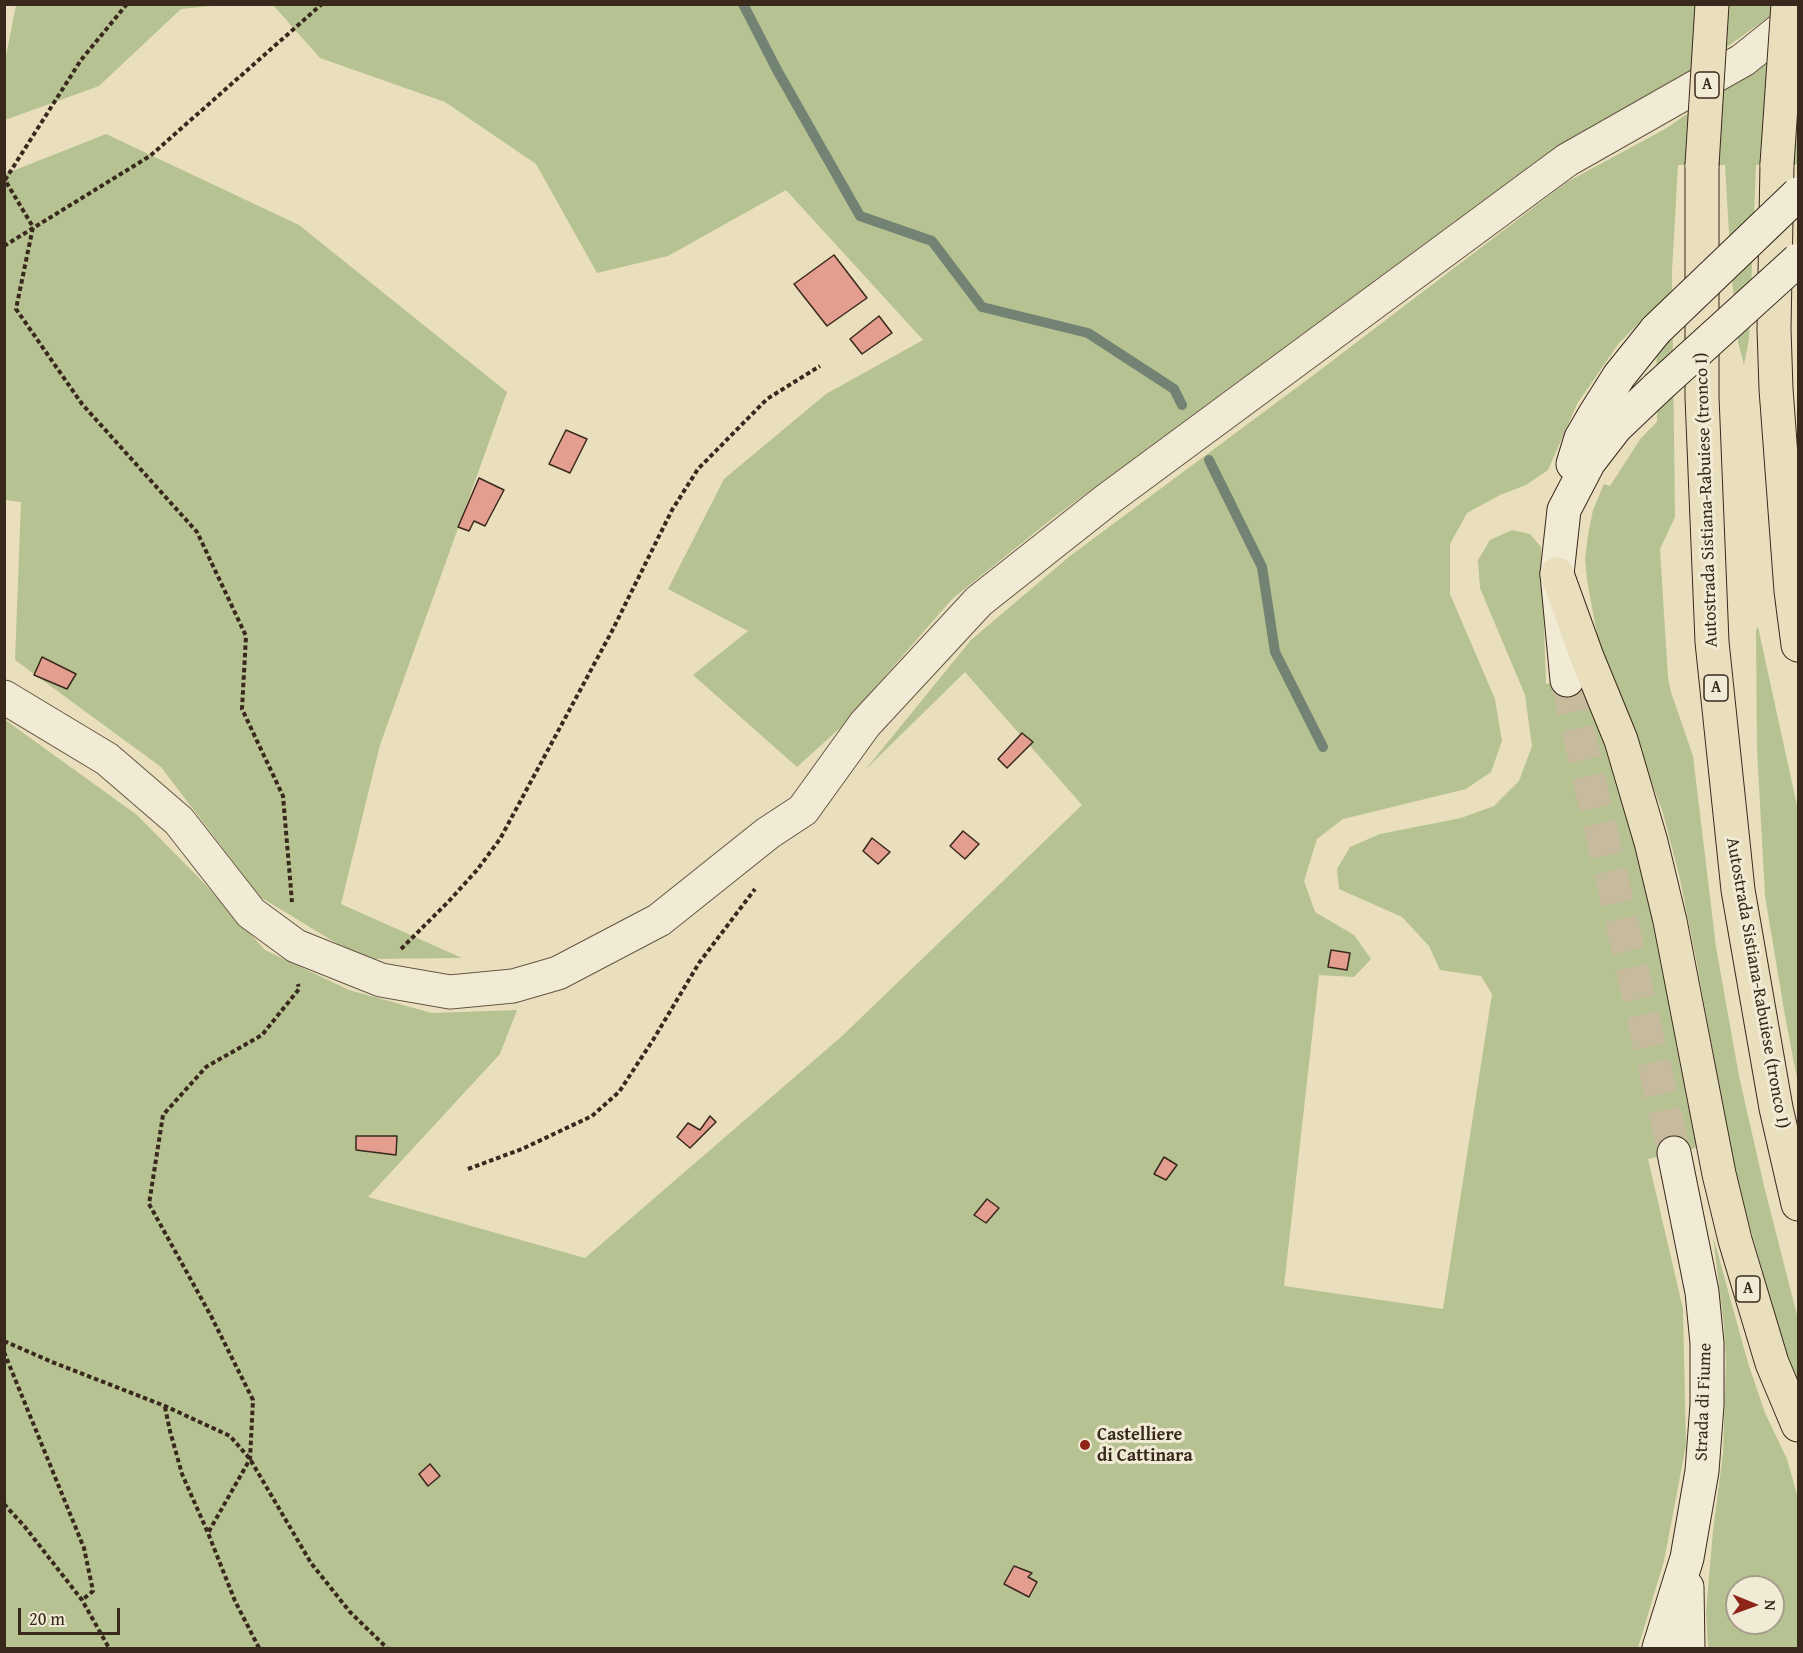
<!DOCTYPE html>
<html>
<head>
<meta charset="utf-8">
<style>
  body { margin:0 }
  #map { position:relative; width:1803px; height:1653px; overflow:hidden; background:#e9dfbd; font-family:"Gentium Book Plus",serif }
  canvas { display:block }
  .frame { position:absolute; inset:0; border:6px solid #39291d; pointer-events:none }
  .north { position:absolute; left:1725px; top:1575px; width:60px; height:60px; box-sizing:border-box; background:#f1ead4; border:2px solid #a79d8b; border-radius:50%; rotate:91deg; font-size:16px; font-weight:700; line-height:24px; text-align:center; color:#39291d }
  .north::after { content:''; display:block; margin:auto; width:21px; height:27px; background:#8f2418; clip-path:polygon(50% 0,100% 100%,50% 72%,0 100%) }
  .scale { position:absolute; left:18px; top:1608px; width:102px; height:27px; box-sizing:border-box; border:3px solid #39291d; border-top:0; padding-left:8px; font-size:18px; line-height:21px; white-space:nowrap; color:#39291d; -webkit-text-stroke:4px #f1ead4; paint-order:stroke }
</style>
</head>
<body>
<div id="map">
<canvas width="1803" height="1653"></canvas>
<div class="frame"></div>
<div class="north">N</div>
<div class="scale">20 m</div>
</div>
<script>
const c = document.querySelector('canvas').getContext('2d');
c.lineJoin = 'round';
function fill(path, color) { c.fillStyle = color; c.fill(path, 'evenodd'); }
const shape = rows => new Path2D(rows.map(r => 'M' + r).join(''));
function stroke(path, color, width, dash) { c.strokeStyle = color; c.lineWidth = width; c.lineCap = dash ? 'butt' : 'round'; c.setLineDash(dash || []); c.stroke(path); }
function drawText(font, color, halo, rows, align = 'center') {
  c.font = font + ' "Gentium Book Plus",serif'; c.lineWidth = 6; c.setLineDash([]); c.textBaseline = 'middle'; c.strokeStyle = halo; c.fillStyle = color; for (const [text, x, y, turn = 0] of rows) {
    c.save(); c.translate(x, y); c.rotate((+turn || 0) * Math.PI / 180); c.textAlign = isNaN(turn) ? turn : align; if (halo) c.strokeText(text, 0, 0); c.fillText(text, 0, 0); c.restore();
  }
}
const green = shape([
  [16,5,16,4,220,5,181,9,99,86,5,120,5,61],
  [273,5,1782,5,1777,11,1692,72,1550,151,1053,518,952,599,840,728,797,767,693,675,748,631,668,589,724,479,826,394,923,340,786,190,668,256,597,273,536,164,445,102,320,58],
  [1798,38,1798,164,1756,165,1749,339,1744,365,1738,342,1731,268,1725,165,1678,165,1672,271,1675,517,1660,549,1668,678,1671,692,1693,756,1716,947,1739,1076,1764,1186,1798,1319,1798,1386,1785,1351,1735,1174,1696,959,1680,879,1663,813,1597,635,1587,580,1585,559,1588,535,1593,510,1604,484,1610,486,1641,438,1657,422,1656,306,1619,343,1577,404,1548,470,1526,485,1500,495,1467,513,1450,544,1450,594,1495,699,1502,741,1491,772,1466,789,1343,819,1317,839,1304,881,1315,912,1354,935,1371,959,1354,977,1319,975,1284,1286,1443,1309,1492,994,1481,976,1440,970,1429,946,1402,917,1339,889,1337,869,1350,847,1380,834,1461,818,1494,806,1519,781,1532,746,1525,695,1480,588,1478,560,1490,540,1512,530,1530,534,1541,547,1546,684,1601,672,1700,1147,1648,1159,1683,1309,1686,1445,1664,1561,1638,1648,5,1648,4,719,137,815,201,880,265,950,349,990,432,1013,517,1010,500,1054,368,1197,585,1258,841,1037,1082,805,965,672,865,770,971,640,1070,556,1311,377,1567,182,1665,129],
  [106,134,299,225,507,392,380,745,341,904,462,958,363,959,260,897,161,767,15,660,21,502,5,500,5,174],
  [1758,627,1798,810,1798,1084,1785,1016,1765,896,1757,749,1756,630],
  [1713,1236,1748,1363,1765,1413,1787,1459,1798,1498,1798,1648,1708,1648,1706,1612,1713,1531,1723,1453,1726,1362,1724,1326],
  [1737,1587,1773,1587,1773,1623,1737,1623]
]);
const stream = shape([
  [743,4,777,70,860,216,932,241,982,307,1088,333,1174,389,1182,405],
  [1209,460,1262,567,1275,652,1323,747]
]);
const building = shape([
  [834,255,867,298,827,326,794,284,834,255],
  [879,316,892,333,862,354,850,339,879,316],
  [566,430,587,439,570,473,549,464,566,430],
  [479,478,504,490,485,526,474,521,469,531,458,527,479,478],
  [42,657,76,674,67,689,34,675,42,657],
  [1022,733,1033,742,1007,768,998,759,1022,733],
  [963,831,979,844,965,859,950,846,963,831],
  [872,838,890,852,878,864,863,851,872,838],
  [1331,950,1350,953,1347,970,1328,967,1331,950],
  [710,1116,716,1122,690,1148,677,1137,688,1123,700,1130,710,1116],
  [356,1136,397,1136,396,1155,356,1150,356,1136],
  [1164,1157,1177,1165,1166,1180,1154,1174,1164,1157],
  [987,1199,999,1208,986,1223,974,1215,987,1199],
  [430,1464,440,1476,428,1486,419,1474,430,1464],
  [1014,1566,1032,1573,1028,1577,1037,1582,1029,1597,1004,1584,1014,1566]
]);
const secondaryTunnel = shape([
  [1567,680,1674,1153]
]);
const path = shape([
  [127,4,81,60,5,180,33,227,16,309,82,404,197,532,246,636,242,709,283,796,292,902],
  [4,246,150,156,322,4],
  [401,949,449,901,477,870,500,839,612,631,672,510,698,469,767,399,820,366],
  [468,1169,522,1149,592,1116,619,1092,653,1040,699,963,755,889],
  [4,1341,52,1362,165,1406,230,1436,250,1459,311,1563,350,1612,387,1648],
  [4,1352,84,1548,93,1591,82,1600],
  [165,1407,170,1431,182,1474,208,1533],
  [4,1504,25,1527,82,1600,109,1648],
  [259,1648,235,1601,208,1533,250,1459,253,1400,211,1316,149,1204,163,1115,206,1067,262,1035,299,989,298,984]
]);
const street = shape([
  [4,697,107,759,179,821,251,913,296,946,381,980,450,992,513,986,558,973,659,920,768,833,803,810,865,724,979,601,1108,499,1567,160,1743,60,1798,16]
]);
const secondary = shape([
  [1573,464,1581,438,1595,414,1619,376,1656,330],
  [1567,680,1557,574,1564,510,1589,462,1616,427,1657,388],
  [1687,1587,1688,1648],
  [1659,1648,1687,1558,1702,1471,1707,1405,1707,1343,1702,1292,1674,1153]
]);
const highway = shape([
  [1777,164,1774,329,1776,389,1791,591,1798,645],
  [1702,165,1702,397,1712,642,1738,890,1776,1108,1798,1204],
  [1557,574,1587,657,1621,740,1651,842,1670,921,1719,1174,1735,1240,1772,1363,1798,1425]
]);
const secondaryBridge = shape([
  [1656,330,1798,194],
  [1657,388,1798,260]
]);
const highwayBridge = shape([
  [1777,164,1788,4],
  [1702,165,1712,4]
]);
const markers = [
  [1085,1445,6,"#8f2418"]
];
const shields = [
  [1707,85,24],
  [1716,688,24],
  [1748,1289,24]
];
const shieldNames = [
  ["A",1707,85],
  ["A",1716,688],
  ["A",1748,1289]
];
const streetNames = [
  ["Autostrada Sistiana-Rabuiese (tronco I)",1707,500,-92],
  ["Autostrada Sistiana-Rabuiese (tronco I)",1757,983,80],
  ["Strada di Fiume",1704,1402,-88]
];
const poiNames = [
  ["Castelliere",1097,1435],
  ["di Cattinara",1097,1456]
];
fill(green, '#b6c292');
stroke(stream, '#728273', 10);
fill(building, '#e49e8f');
stroke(building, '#39291d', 1.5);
stroke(secondaryTunnel, '#c6bb9d', 33, [33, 16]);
stroke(street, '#655645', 35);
stroke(secondary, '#39291d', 35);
stroke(highway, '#39291d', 35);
stroke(path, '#39291d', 4, [4.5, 3]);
stroke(street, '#f1ead4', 33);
stroke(secondary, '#f1ead4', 33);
stroke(highway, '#e9dfbd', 33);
stroke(secondaryBridge, '#39291d', 35, []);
stroke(highwayBridge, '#39291d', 35, []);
stroke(secondaryBridge, '#f1ead4', 33);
stroke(highwayBridge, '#e9dfbd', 33);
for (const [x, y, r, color] of markers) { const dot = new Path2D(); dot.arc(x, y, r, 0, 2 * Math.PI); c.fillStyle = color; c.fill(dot); stroke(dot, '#f1ead4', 2); }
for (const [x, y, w] of shields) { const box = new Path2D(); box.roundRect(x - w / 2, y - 13, w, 26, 4.5); c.fillStyle = '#f1ead4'; c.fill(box); stroke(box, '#39291d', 1.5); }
drawText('bold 16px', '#39291d', null, shieldNames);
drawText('18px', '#39291d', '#f1ead4', streetNames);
drawText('bold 18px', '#39291d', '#f1ead4', poiNames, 'left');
</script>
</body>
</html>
